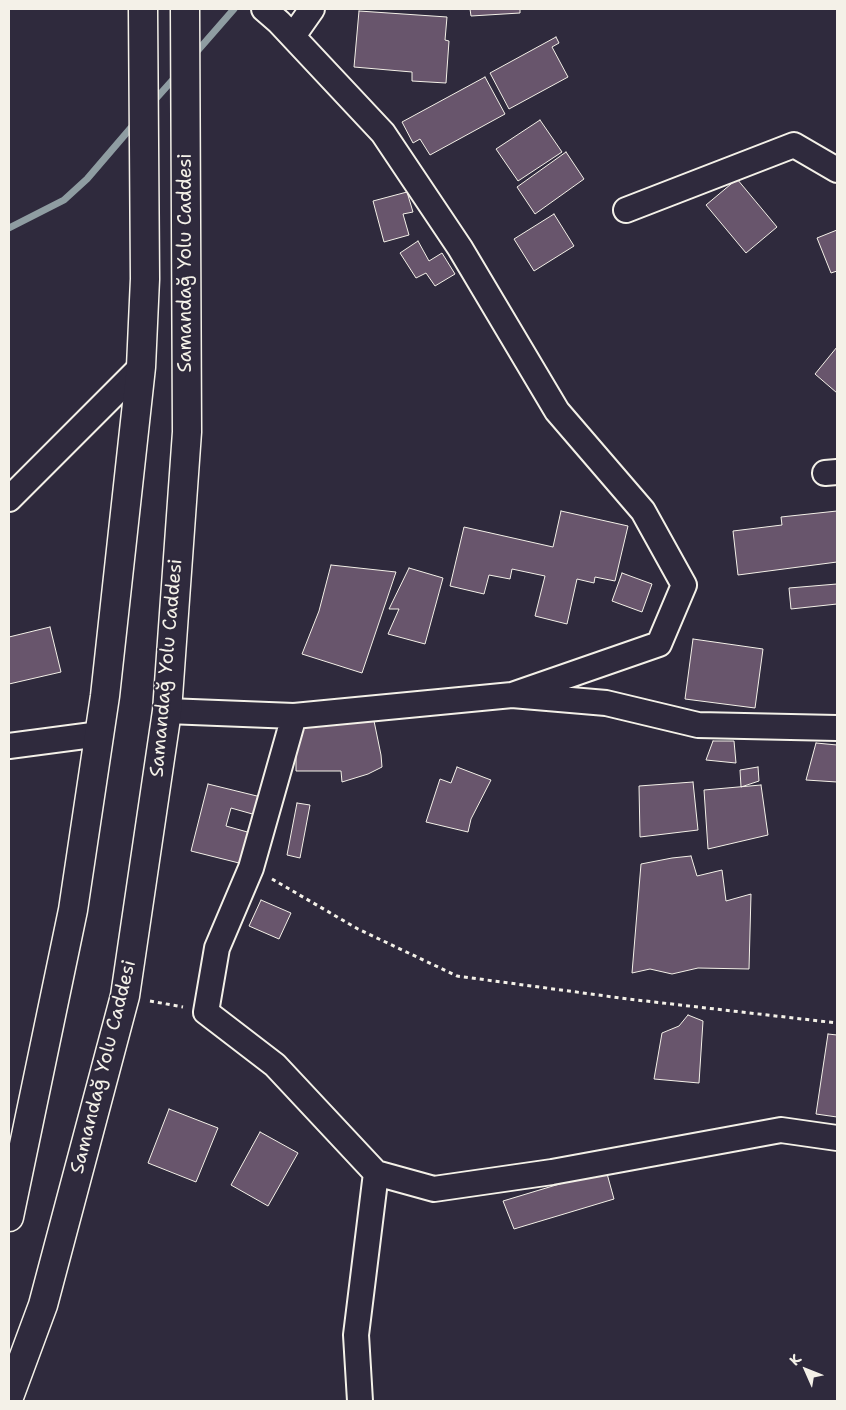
<!DOCTYPE html>
<html>
<head>
<meta charset="utf-8">
<style>
  body { margin:0 }
  #map { position:relative; width:846px; height:1410px; overflow:hidden; background:#2f2a3d; font-family:"Shantell Sans",sans-serif }
  canvas { display:block }
  .frame { position:absolute; inset:0; border:10px solid #f4f1e8; pointer-events:none }
  .north { position:absolute; left:781px; top:1345px; width:50px; height:50px; -webkit-text-stroke:4px #2f2a3d; paint-order:stroke; rotate:314deg; font-size:14px; font-weight:700; line-height:20px; text-align:center; color:#f4f1e8 }
  .north::after { content:''; display:block; margin:auto; width:18px; height:22px; background:#f4f1e8; clip-path:polygon(50% 0,100% 100%,50% 72%,0 100%) }
</style>
</head>
<body>
<div id="map">
<canvas width="846" height="1410"></canvas>
<div class="frame"></div>
<div class="north">K</div>
</div>
<script>
const c = document.querySelector('canvas').getContext('2d');
c.lineJoin = 'round';
const shape = rows => new Path2D(rows.map(r => 'M' + r).join(''));
function stroke(path, color, width, dash) { c.strokeStyle = color; c.lineWidth = width; c.lineCap = dash ? 'butt' : 'round'; c.setLineDash(dash || []); c.stroke(path); }
function fill(path, color) { c.fillStyle = color; c.fill(path, 'evenodd'); }
function drawText(font, color, halo, rows, align = 'center') {
  c.font = font + ' "Shantell Sans",sans-serif'; c.lineWidth = 4; c.setLineDash([]); c.textBaseline = 'middle'; c.strokeStyle = halo; c.fillStyle = color; for (const [text, x, y, turn = 0] of rows) {
    c.save(); c.translate(x, y); c.rotate((+turn || 0) * Math.PI / 180); c.textAlign = isNaN(turn) ? turn : align; if (halo) c.strokeText(text, 0, 0); c.fillText(text, 0, 0); c.restore();
  }
}
const stream = shape([
  [193,56,234,9],
  [152,103,178,74],
  [9,228,64,200,87,179,135,123]
]);
const building = shape([
  [470,9,520,9,520,13,471,16,470,9],
  [359,11,447,17,445,40,449,41,446,83,412,81,412,72,354,67,359,11],
  [556,37,559,43,552,47,568,77,509,109,490,73,556,37],
  [485,77,505,114,430,155,420,139,413,143,402,122,485,77],
  [540,120,562,152,518,181,496,149,540,120],
  [566,152,584,179,535,214,517,187,566,152],
  [737,179,777,227,746,253,706,205,737,179],
  [407,192,413,212,403,214,409,235,384,242,373,201,407,192],
  [554,214,574,246,534,271,514,239,554,214],
  [837,230,837,271,831,273,817,238,837,230],
  [418,241,429,261,442,253,455,274,435,286,426,273,416,278,400,253,418,241],
  [837,347,837,393,815,374,837,347],
  [561,511,628,526,615,581,595,577,594,583,577,579,567,624,535,616,545,576,512,569,510,579,489,575,484,594,450,586,464,527,553,547,561,511],
  [837,511,837,562,738,575,733,531,782,525,781,517,837,511],
  [331,565,396,572,362,673,302,654,319,611,331,565],
  [409,568,443,578,425,644,388,634,399,609,389,609,409,568],
  [622,573,652,584,642,612,612,601,622,573],
  [837,584,837,629,837,604,791,609,789,588,837,584],
  [50,627,61,672,9,684,9,637,50,627],
  [693,639,763,649,755,708,685,699,693,639],
  [373,716,381,755,382,767,368,774,342,782,341,771,296,771,296,747,299,722,373,716],
  [713,741,734,741,736,763,706,760,713,741],
  [816,743,837,745,837,782,806,780,816,743],
  [457,767,491,780,471,819,468,832,426,822,440,779,451,783,457,767],
  [758,767,759,781,741,787,740,770,758,767],
  [693,782,698,830,640,837,639,786,693,782],
  [208,784,261,797,256,815,231,808,226,826,251,833,243,864,191,851,208,784],
  [761,785,768,835,708,849,704,790,761,785],
  [297,803,310,805,300,858,287,855,297,803],
  [691,856,697,876,722,870,726,901,751,894,749,969,698,968,672,974,650,969,632,973,641,864,672,858,691,856],
  [261,900,291,913,279,939,249,926,261,900],
  [688,1015,703,1021,699,1083,654,1079,662,1033,679,1026,688,1015],
  [828,1034,837,1035,837,1117,816,1114,828,1034],
  [169,1109,218,1128,196,1182,148,1163,169,1109],
  [260,1132,298,1153,268,1206,231,1185,260,1132],
  [606,1170,614,1199,514,1229,503,1201,606,1170]
]);
const path = shape([
  [272,879,358,929,457,976,628,999,837,1023],
  [150,1001,183,1007]
]);
const street = shape([
  [264,9,279,22,383,133,460,248,557,411,643,511,684,585,659,644,512,695],
  [293,36,312,9],
  [626,210,794,145,837,170],
  [825,473,837,472],
  [9,499,141,367],
  [167,711,294,716,512,695,606,703,698,725,837,728],
  [294,716,251,868,217,948,206,1012,275,1065,376,1173,434,1189,552,1172,781,1130,837,1138],
  [9,746,100,734],
  [360,1401,356,1335,376,1173]
]);
const highway = shape([
  [9,1217,73,910,105,696,141,367,145,279,143,9],
  [9,1397,43,1305,125,996,167,711,187,432,185,9]
]);
const streetNames = [
  ["Samandağ Yolu Caddesi",186,263,-90],
  ["Samandağ Yolu Caddesi",167,668,-85],
  ["Samandağ Yolu Caddesi",104,1067,-76]
];
stroke(stream, '#8f9da2', 7);
fill(building, '#68556c');
stroke(building, '#f4f1e8', 1);
stroke(street, '#f4f1e8', 28);
stroke(highway, '#f4f1e8', 31);
stroke(path, '#f4f1e8', 3, [4, 4]);
stroke(street, '#2f2a3d', 24);
stroke(highway, '#2f2a3d', 28);
drawText('19px', '#f4f1e8', '#2f2a3d', streetNames);
</script>
</body>
</html>
